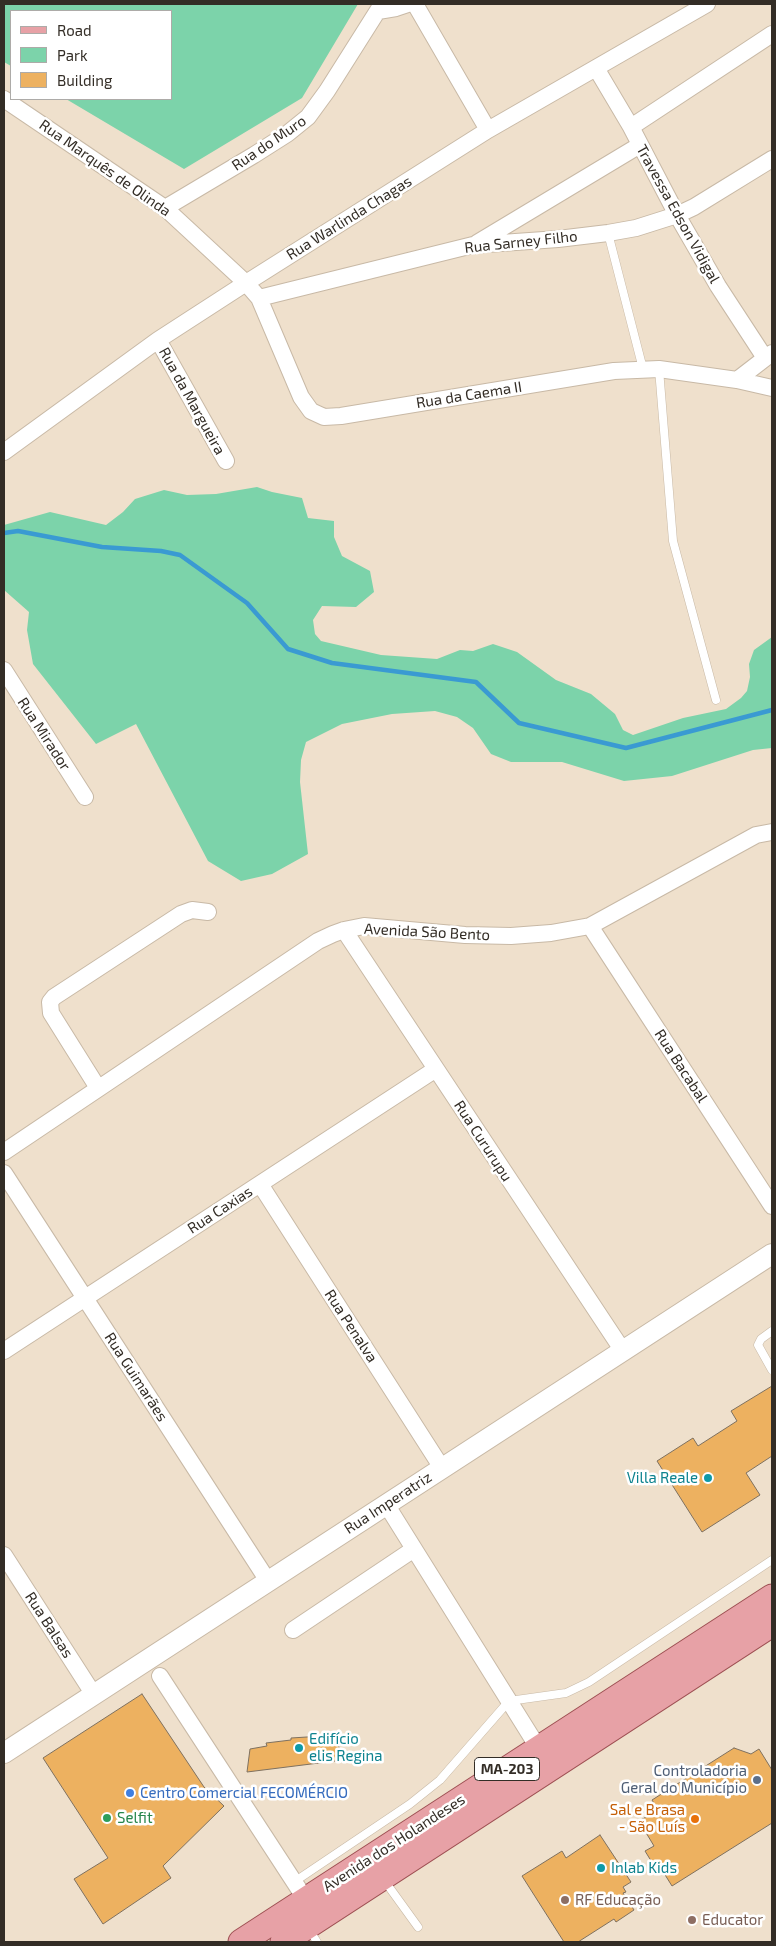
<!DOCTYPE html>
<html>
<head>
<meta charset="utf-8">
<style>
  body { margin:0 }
  #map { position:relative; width:776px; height:1946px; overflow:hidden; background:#efe0cc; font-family:"Exo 2",sans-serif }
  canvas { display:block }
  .frame { position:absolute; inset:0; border:5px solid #332d26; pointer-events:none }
  .legend { position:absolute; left:10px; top:10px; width:162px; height:90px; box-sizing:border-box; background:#fff; border:1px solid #adaba8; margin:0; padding:6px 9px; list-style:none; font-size:15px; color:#332d26 }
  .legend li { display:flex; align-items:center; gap:10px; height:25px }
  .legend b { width:25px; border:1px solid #adaba8 }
</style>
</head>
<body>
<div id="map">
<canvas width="776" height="1946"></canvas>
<div class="frame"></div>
<ul class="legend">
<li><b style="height:6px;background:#e7a1a6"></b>Road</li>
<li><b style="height:14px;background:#7cd3aa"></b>Park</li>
<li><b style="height:14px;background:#edb160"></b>Building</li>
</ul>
</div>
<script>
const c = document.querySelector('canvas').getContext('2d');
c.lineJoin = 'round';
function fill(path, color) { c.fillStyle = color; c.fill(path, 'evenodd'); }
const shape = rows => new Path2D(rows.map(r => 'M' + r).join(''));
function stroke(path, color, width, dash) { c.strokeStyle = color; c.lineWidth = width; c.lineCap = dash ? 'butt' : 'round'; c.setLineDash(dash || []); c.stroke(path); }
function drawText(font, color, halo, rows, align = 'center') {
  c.font = font + ' "Exo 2",sans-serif'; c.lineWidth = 5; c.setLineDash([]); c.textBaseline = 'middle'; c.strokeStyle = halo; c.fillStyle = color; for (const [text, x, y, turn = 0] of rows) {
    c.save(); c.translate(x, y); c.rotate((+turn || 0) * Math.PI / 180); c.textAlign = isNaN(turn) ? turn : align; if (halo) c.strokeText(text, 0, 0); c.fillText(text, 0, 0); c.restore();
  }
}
const green = shape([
  [4,4,358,4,302,98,184,169,66,99,171,99,171,11,11,11,11,66,4,62],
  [257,487,272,492,302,498,308,518,334,521,334,537,342,556,370,571,374,592,356,607,322,606,313,620,315,634,321,641,381,655,437,659,460,650,473,651,493,644,517,652,556,680,591,694,615,714,623,730,633,735,683,718,726,709,741,698,747,691,750,677,749,664,754,650,772,637,772,748,753,750,672,776,624,781,562,762,511,762,491,754,473,728,457,717,435,711,392,714,342,724,306,742,301,760,300,782,308,854,272,874,241,881,208,861,136,724,96,744,33,664,27,630,29,612,4,590,4,525,50,512,106,525,123,512,135,499,164,490,187,495,216,494]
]);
const stream = shape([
  [4,533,18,531,102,547,161,551,180,555,247,603,288,649,332,663,476,682,519,723,626,748,772,710]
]);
const building = shape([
  [772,1386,772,1456,746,1473,760,1495,702,1532,657,1461,693,1438,698,1446,737,1421,731,1411,772,1386],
  [142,1694,204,1787,224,1806,163,1866,171,1878,103,1924,74,1879,108,1858,43,1758,142,1694],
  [323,1736,323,1740,336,1738,343,1760,247,1772,250,1749,267,1746,266,1743,291,1740,291,1738,323,1736],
  [734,1748,751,1754,759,1749,772,1770,772,1823,672,1886,657,1862,653,1864,645,1851,654,1846,639,1821,658,1810,652,1800,734,1748],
  [600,1835,631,1882,623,1887,626,1892,623,1893,634,1910,616,1922,614,1919,578,1942,564,1942,522,1876,562,1851,566,1858,600,1835]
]);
const service = shape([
  [608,233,643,369],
  [659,369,673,541,716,700],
  [772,1331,761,1339,758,1345,772,1370],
  [384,1880,418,1927],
  [294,1882,410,1804,440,1780,509,1701,566,1693,589,1682,772,1560],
  [309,1929,317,1942]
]);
const minor = shape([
  [415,4,488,130],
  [378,11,396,8,408,4],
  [596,68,631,127,677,215,718,286,765,358],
  [4,99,165,208,246,283,259,298,301,397,311,411,324,417,341,416,614,371,659,369,737,380,772,388],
  [631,127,772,34],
  [165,208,254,155,287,134,308,117,327,91,382,4],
  [477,243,640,145],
  [259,298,473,245,558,239,608,233,636,228,677,215,694,207,772,159],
  [158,340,226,461],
  [737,380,772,353],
  [4,452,158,340,246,283,488,130,707,4],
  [4,670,85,797],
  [590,926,772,1206],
  [344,930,623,1351],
  [98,1088,51,1013,50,1002,54,997,181,914,192,910,208,912],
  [4,1152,318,941,333,934,344,930,364,926,465,935,511,936,551,933,590,926,756,835,772,832],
  [4,1173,268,1581],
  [260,1184,442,1468],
  [4,1351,436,1069],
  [386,1504,539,1749],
  [4,1555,94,1695],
  [293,1630,414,1549],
  [160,1676,306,1900]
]);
const tertiary = shape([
  [4,1753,772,1254]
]);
const primary = shape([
  [241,1942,772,1597],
  [283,1942,772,1624]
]);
const markers = [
  [708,1478,5,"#0f9aa8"],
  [299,1748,5,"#0f9aa8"],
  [757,1780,5,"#5c6f8a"],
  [130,1793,5,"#3f7fe0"],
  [107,1818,5,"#2e9e5b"],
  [695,1819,5,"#e8710a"],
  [601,1868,5,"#0f9aa8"],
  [565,1900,5,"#8d6e63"],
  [692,1920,5,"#8d6e63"]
];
const shields = [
  [507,1769,65]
];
const shieldNames = [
  ["MA-203",507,1769]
];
const streetNames = [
  ["Rua do Muro",269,143,-34],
  ["Rua Marquês de Olinda",105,168,35],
  ["Travessa Edson Vidigal",678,214,61],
  ["Rua Warlinda Chagas",349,218,-32],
  ["Rua Sarney Filho",521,242,-6],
  ["Rua da Caema II",469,395,-9],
  ["Rua da Margueira",192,401,61],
  ["Rua Mirador",44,734,57],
  ["Avenida São Bento",427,932,3],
  ["Rua Bacabal",681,1066,57],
  ["Rua Cururupu",483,1141,57],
  ["Rua Caxias",220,1210,-33],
  ["Rua Penalva",351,1326,57],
  ["Rua Guimarães",136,1377,57],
  ["Rua Imperatriz",388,1503,-33],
  ["Rua Balsas",49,1625,57],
  ["Avenida dos Holandeses",394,1843,-33]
];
const cultureNames = [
  ["Villa Reale",698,1478,"right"],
  ["Edifício",309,1739],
  ["elis Regina",309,1756],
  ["Inlab Kids",611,1868]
];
const serviceNames = [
  ["Controladoria",747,1771],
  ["Geral do Município",747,1788]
];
const shopNames = [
  ["Centro Comercial FECOMÉRCIO",140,1793]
];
const foodNames = [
  ["Sal e Brasa",685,1810],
  ["- São Luís",685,1827]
];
const leisureNames = [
  ["Selfit",117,1818]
];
const educationNames = [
  ["RF Educação",575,1900],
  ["Educator",702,1920]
];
fill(green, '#7cd3aa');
stroke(stream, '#3a9ad2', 4.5);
fill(building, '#edb160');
stroke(building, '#7e705f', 1);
stroke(service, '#c8b9a6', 9);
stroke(minor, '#c8b9a6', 18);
stroke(tertiary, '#c8b9a6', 22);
stroke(primary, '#9e5053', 27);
stroke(service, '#fff', 8);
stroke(minor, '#fff', 16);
stroke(tertiary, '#fff', 20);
stroke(primary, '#e7a1a6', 25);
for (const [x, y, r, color] of markers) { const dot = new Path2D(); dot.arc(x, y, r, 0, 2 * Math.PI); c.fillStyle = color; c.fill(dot); stroke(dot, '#fff', 2); }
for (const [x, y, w] of shields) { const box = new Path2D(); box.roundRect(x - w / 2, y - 11.5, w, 23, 4); c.fillStyle = '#fff'; c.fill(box); stroke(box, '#332d26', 1); }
drawText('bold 14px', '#332d26', null, shieldNames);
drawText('15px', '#332d26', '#fff', streetNames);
drawText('15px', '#0d838f', '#fff', cultureNames, 'left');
drawText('15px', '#4e5e75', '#fff', serviceNames, 'right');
drawText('15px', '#366cbe', '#fff', shopNames, 'left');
drawText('15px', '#c56008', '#fff', foodNames, 'right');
drawText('15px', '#27864d', '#fff', leisureNames, 'left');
drawText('15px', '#785e54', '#fff', educationNames, 'left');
</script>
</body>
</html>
